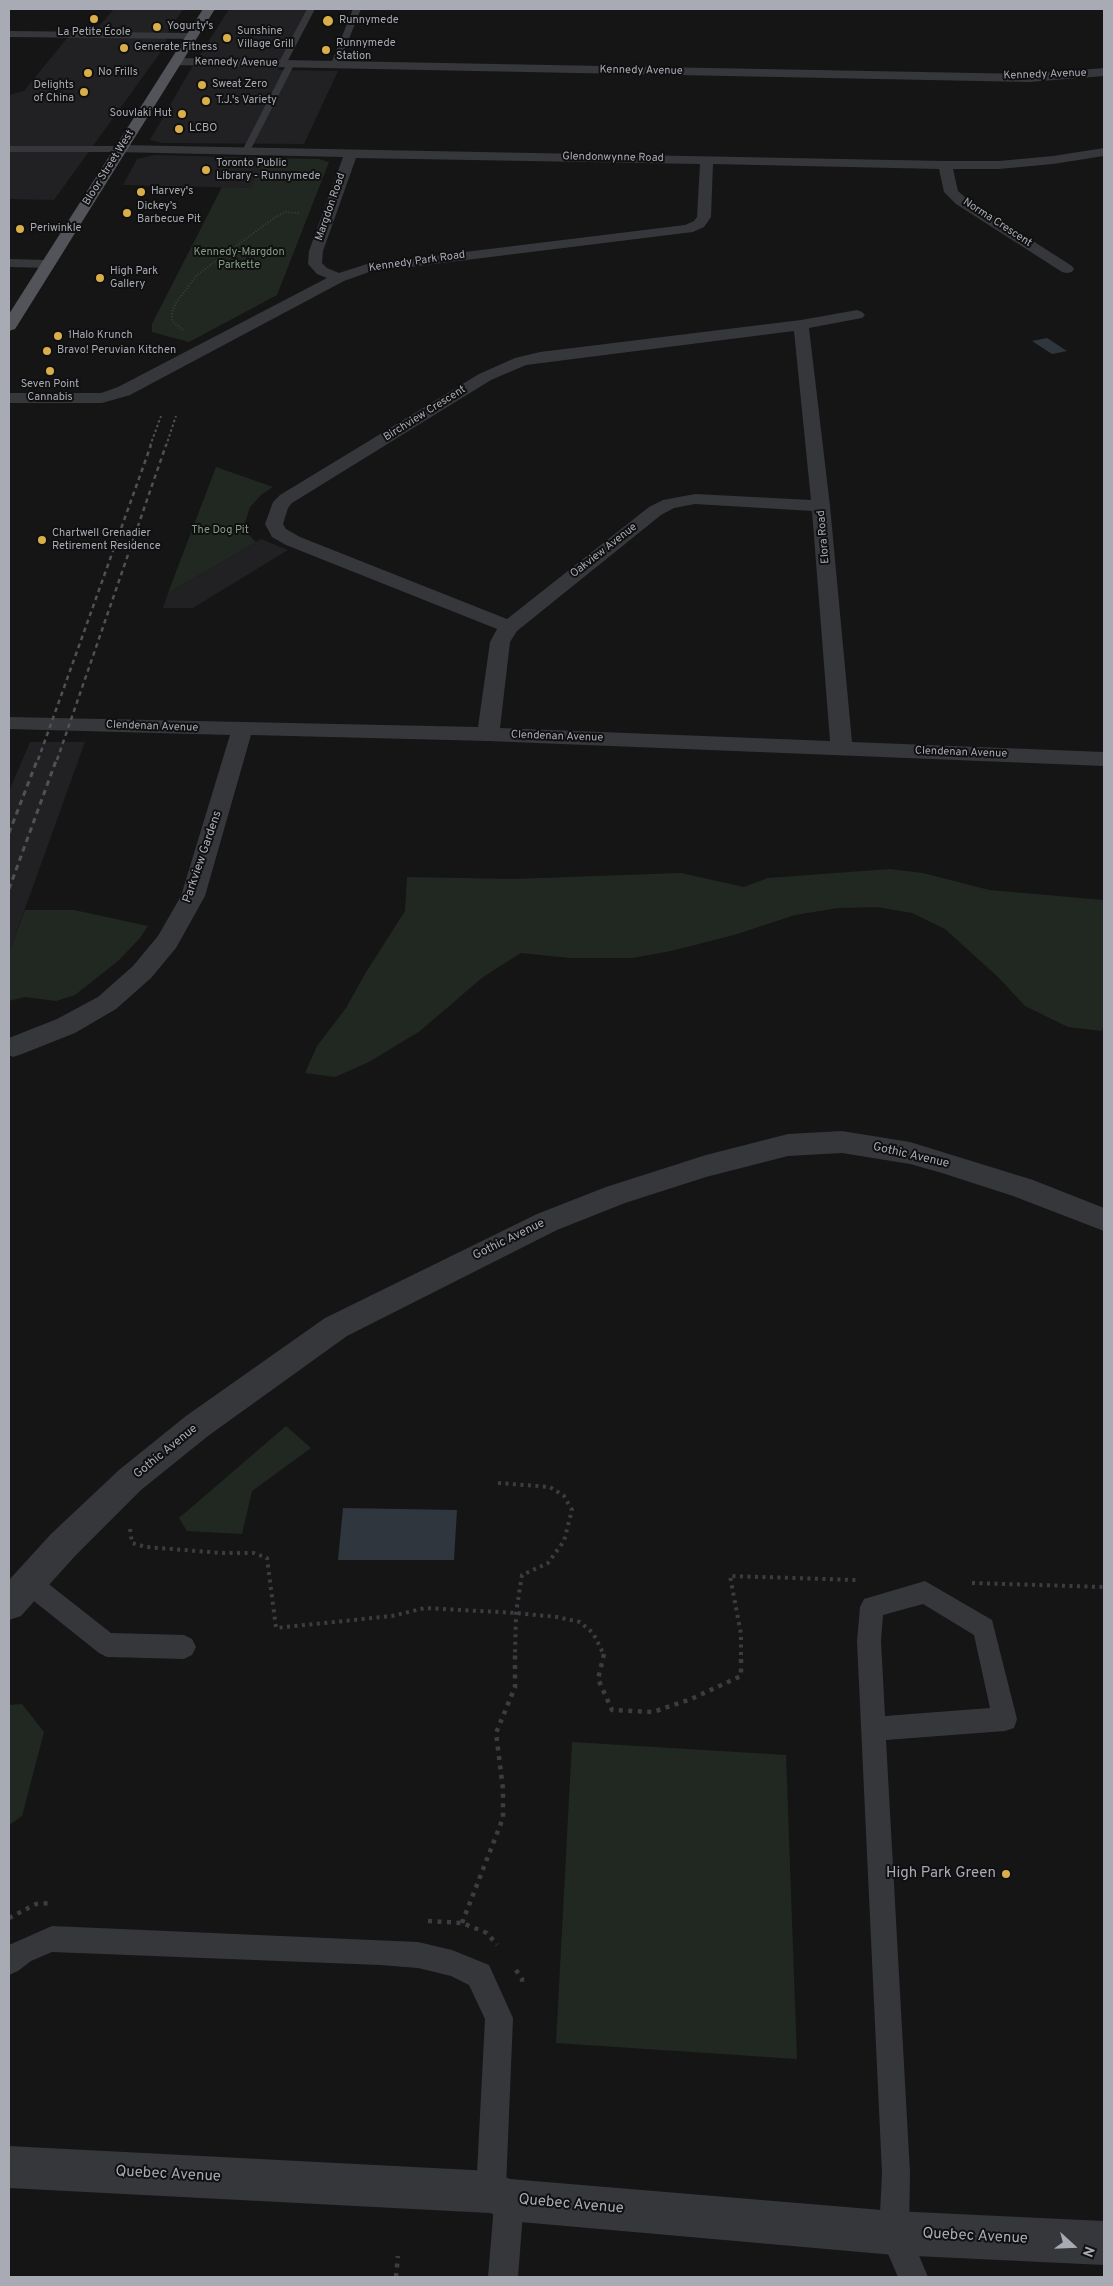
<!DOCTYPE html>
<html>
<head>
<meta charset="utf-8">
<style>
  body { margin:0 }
  #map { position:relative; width:1113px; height:2286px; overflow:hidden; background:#151516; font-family:Overpass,sans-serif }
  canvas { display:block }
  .frame { position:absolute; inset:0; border:10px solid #a8abb4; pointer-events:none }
  .north { position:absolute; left:1048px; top:2221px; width:50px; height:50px; -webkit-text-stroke:4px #101011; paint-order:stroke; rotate:110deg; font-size:14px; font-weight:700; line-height:20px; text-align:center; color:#a8abb4 }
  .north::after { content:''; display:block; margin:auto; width:18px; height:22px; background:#a8abb4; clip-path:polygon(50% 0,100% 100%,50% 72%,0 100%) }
</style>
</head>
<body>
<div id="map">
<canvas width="1113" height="2286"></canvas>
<div class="frame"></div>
<div class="north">N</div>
</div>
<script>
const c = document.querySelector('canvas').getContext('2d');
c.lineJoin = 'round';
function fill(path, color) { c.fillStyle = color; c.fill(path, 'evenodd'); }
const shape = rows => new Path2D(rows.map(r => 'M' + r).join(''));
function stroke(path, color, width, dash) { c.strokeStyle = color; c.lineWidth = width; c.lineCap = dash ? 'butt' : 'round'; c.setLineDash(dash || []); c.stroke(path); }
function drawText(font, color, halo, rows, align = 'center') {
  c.font = font + ' Overpass,sans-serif'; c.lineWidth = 4; c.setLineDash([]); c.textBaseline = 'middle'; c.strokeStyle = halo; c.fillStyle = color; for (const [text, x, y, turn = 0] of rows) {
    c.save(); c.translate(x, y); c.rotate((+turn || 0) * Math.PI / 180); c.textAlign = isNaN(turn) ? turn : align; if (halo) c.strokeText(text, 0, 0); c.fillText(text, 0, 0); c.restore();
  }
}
const built = shape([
  [114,9,183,9,169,30,165,46,54,200,9,199,9,95,24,91,72,32,94,32],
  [229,9,309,9,278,70,338,71,304,144,162,143,150,140,188,74],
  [154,155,263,158,251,188,123,185,137,159],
  [261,539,288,550,193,608,163,608,168,593],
  [30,742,85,742,9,953,9,791]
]);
const green = shape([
  [263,158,319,159,329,162,277,295,189,342,152,332,152,324,222,187,251,188],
  [216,467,273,487,262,494,250,507,245,522,249,535,256,542,168,593],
  [890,869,923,873,989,890,1104,900,1104,1024,1102,1031,1068,1027,1025,1006,998,977,945,929,912,913,877,907,838,908,795,915,734,935,671,951,632,958,571,958,521,953,483,977,420,1031,369,1062,335,1077,305,1073,317,1046,346,1008,365,974,405,911,407,877,513,879,681,873,744,887,768,878],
  [25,910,74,910,148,926,140,938,118,961,75,995,56,1001,25,997,9,1001,9,953],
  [286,1426,311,1448,252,1491,242,1534,187,1531,179,1518],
  [22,1704,44,1732,22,1816,9,1825,9,1705],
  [572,1742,786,1755,797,2059,556,2043]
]);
const water = shape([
  [1047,338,1067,351,1052,354,1032,341],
  [343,1508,457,1510,454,1560,338,1560]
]);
const pathFar2 = shape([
  [183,330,172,321,172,312,176,303,197,275,274,218,285,212,300,213]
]);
const pathFar1 = shape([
  [498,1483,550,1487,564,1496,572,1510,564,1541,548,1563,522,1575,516,1613,515,1655],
  [130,1529,132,1543,146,1547,222,1553,254,1553,267,1558,276,1628,392,1616,425,1608,516,1613,557,1617,580,1622,593,1633,604,1655],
  [972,1583,1104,1587],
  [741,1655,741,1634,730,1576,856,1580]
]);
const path = shape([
  [604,1654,598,1679,612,1710,653,1712,691,1699,741,1676,741,1654],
  [9,1918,36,1904,53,1903],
  [428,1921,462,1923,487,1933,497,1945],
  [462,1923,503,1818,503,1789,496,1733,515,1687,515,1654],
  [516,1970,522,1979,522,1984],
  [396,2277,398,2256]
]);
const lane = shape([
  [307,9,315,9,286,64,279,66,278,64,307,9],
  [353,9,361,9,338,66,331,68,330,66,353,9],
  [287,63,294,65,250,151,243,153,242,151,287,63],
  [9,146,120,146,124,149,120,152,9,152,9,146],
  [28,1571,36,1574,111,1633,184,1635,192,1639,196,1647,192,1655,184,1659,107,1657,99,1653,20,1590,16,1582,20,1574,28,1571],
  [925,1581,992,1620,1017,1719,1014,1728,1005,1731,886,1740,910,2173,909,2232,928,2277,898,2277,879,2233,882,2173,857,1641,860,1607,864,1599,925,1581],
  [923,1604,974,1635,990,1708,885,1716,881,1641,883,1615,923,1604],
  [52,1926,418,1942,452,1950,489,1965,513,2018,506,2187,509,2185,519,2190,524,2200,518,2277,488,2277,494,2205,491,2207,481,2202,476,2192,485,2019,469,1985,451,1976,418,1968,380,1965,52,1952,31,1961,18,1971,9,1975,9,1945,52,1926]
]);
const street = shape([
  [9,31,193,33,199,36,193,39,9,37,9,31],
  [177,58,1029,74,1104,68,1104,76,1029,82,173,65,171,62,177,58],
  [120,145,945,161,999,161,1053,156,1104,148,1104,156,1053,164,999,169,953,169,958,191,966,198,1072,266,1074,269,1072,272,1067,273,1062,272,956,204,944,192,939,169,713,164,711,217,704,227,693,232,369,272,344,281,130,395,102,403,9,403,9,393,101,393,118,387,327,278,317,274,308,264,309,251,343,157,115,152,113,149,115,146,120,145],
  [356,158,700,164,697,217,694,221,685,225,367,264,339,273,327,268,322,263,323,251,356,158],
  [9,259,49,260,56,264,49,268,9,267,9,259],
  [857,310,862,312,865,315,862,318,809,328,830,506,852,742,1104,752,1104,766,488,741,251,735,205,896,176,948,151,978,116,1009,75,1033,22,1054,13,1057,9,1055,9,1038,57,1019,98,997,133,966,158,936,181,896,230,735,9,729,9,717,478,727,490,642,497,629,286,545,272,537,265,524,273,502,280,495,479,374,515,358,540,352,801,320,857,310],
  [794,331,811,500,695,494,663,500,649,507,507,619,300,537,286,529,283,524,288,508,292,503,491,380,526,365,794,331],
  [695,504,812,511,830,741,500,728,510,642,517,631,661,515,674,508,695,504],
  [842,1131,910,1142,1033,1180,1104,1208,1104,1231,1013,1196,942,1173,910,1164,842,1153,788,1156,706,1177,625,1203,557,1230,347,1336,208,1436,141,1490,75,1556,21,1616,9,1620,9,1580,51,1534,119,1470,186,1416,325,1318,537,1214,606,1187,706,1155,788,1134,842,1131],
  [9,2146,491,2171,510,2179,894,2211,1104,2221,1104,2265,894,2255,509,2221,490,2213,9,2188,9,2146]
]);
const primary = shape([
  [203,9,215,9,17,326,15,329,9,331,9,314,203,9]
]);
const railFar2 = shape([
  [150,446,161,416],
  [166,446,176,416]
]);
const railFar1 = shape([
  [38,760,151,445],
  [57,760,166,445]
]);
const rail = shape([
  [9,833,38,758],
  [9,889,57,758]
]);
const markers = [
  [94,19,5,"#daaf49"],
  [328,21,6,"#daaf49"],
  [157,27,5,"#daaf49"],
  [227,38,5,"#daaf49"],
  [124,48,5,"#daaf49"],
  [326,50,5,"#daaf49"],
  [88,73,5,"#daaf49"],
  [202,85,5,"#daaf49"],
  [84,92,5,"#daaf49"],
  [206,101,5,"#daaf49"],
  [182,114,5,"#daaf49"],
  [179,129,5,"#daaf49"],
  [206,170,5,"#daaf49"],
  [141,192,5,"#daaf49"],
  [127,213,5,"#daaf49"],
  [20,229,5,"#daaf49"],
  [100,278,5,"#daaf49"],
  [58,336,5,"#daaf49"],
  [47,351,5,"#daaf49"],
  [50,371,5,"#daaf49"],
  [42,540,5,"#daaf49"],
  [1006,1874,5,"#daaf49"]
];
const farPoinames = [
  ["Runnymede",339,21],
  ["Yogurty's",167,27],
  ["Sunshine",237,32],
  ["Village Grill",237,45],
  ["La Petite École",94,33,"center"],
  ["Runnymede",336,44],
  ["Station",336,57],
  ["Generate Fitness",134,48],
  ["No Frills",98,73],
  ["Sweat Zero",212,85],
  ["Delights",74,86,"right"],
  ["of China",74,99,"right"],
  ["T.J.'s Variety",216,101],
  ["Souvlaki Hut",172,114,"right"],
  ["LCBO",189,129],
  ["Toronto Public",216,164],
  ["Library - Runnymede",216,177],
  ["Harvey's",151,192],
  ["Dickey’s",137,207],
  ["Barbecue Pit",137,220],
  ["Periwinkle",30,229],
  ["High Park",110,272],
  ["Gallery",110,285],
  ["1Halo Krunch",68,336],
  ["Bravo! Peruvian Kitchen",57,351],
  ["Seven Point",50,385,"center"],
  ["Cannabis",50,398,"center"],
  ["Chartwell Grenadier",52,534],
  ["Retirement Residence",52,547]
];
const farStreetnames = [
  ["Kennedy Avenue",236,63,1],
  ["Kennedy Avenue",641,71,1],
  ["Kennedy Avenue",1045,75,-2],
  ["Glendonwynne Road",613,158,1],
  ["Bloor Street West",109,168,-58],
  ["Margdon Road",331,207,-71],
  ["Norma Crescent",997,223,33],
  ["Kennedy Park Road",417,262,-8],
  ["Birchview Crescent",425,414,-32],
  ["Elora Road",824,537,-95],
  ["Oakview Avenue",604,551,-38],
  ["Clendenan Avenue",152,727,2],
  ["Clendenan Avenue",557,737,2],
  ["Clendenan Avenue",961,753,2]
];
const farParknames = [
  ["Kennedy-Margdon",239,253],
  ["Parkette",239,266],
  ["The Dog Pit",220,531]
];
const streetNames = [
  ["Parkview Gardens",203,857,-71],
  ["Gothic Avenue",911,1156,13],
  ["Gothic Avenue",509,1240,-26],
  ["Gothic Avenue",166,1452,-39]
];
const nearPoinames = [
  ["High Park Green",996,1874]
];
const nearStreetnames = [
  ["Quebec Avenue",168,2175,3],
  ["Quebec Avenue",571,2205,5],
  ["Quebec Avenue",975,2237,3]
];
fill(built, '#212123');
fill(green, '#212822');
fill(water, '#2f363d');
stroke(pathFar2, '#3c3d41', 2, [1, 2]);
stroke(pathFar1, '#3c3d41', 4, [3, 4.5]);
stroke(path, '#3c3d41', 4.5, [4, 5.5]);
fill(lane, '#36373b');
fill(street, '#36373b');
fill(primary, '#525459');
stroke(railFar2, '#4f5155', 2, [2.5, 2.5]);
stroke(railFar1, '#4f5155', 2.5, [4.5, 4]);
stroke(rail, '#4f5155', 3, [5.5, 4.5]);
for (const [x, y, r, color] of markers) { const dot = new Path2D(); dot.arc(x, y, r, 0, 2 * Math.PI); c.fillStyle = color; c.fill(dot); stroke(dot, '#101011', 2); }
drawText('11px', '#a8abb4', '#101011', farPoinames, 'left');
drawText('11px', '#a8abb4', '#101011', farStreetnames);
drawText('11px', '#829d84', '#101011', farParknames);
drawText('12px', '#a8abb4', '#101011', streetNames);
drawText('15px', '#a8abb4', '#101011', nearPoinames, 'right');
drawText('15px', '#a8abb4', '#101011', nearStreetnames);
</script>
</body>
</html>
